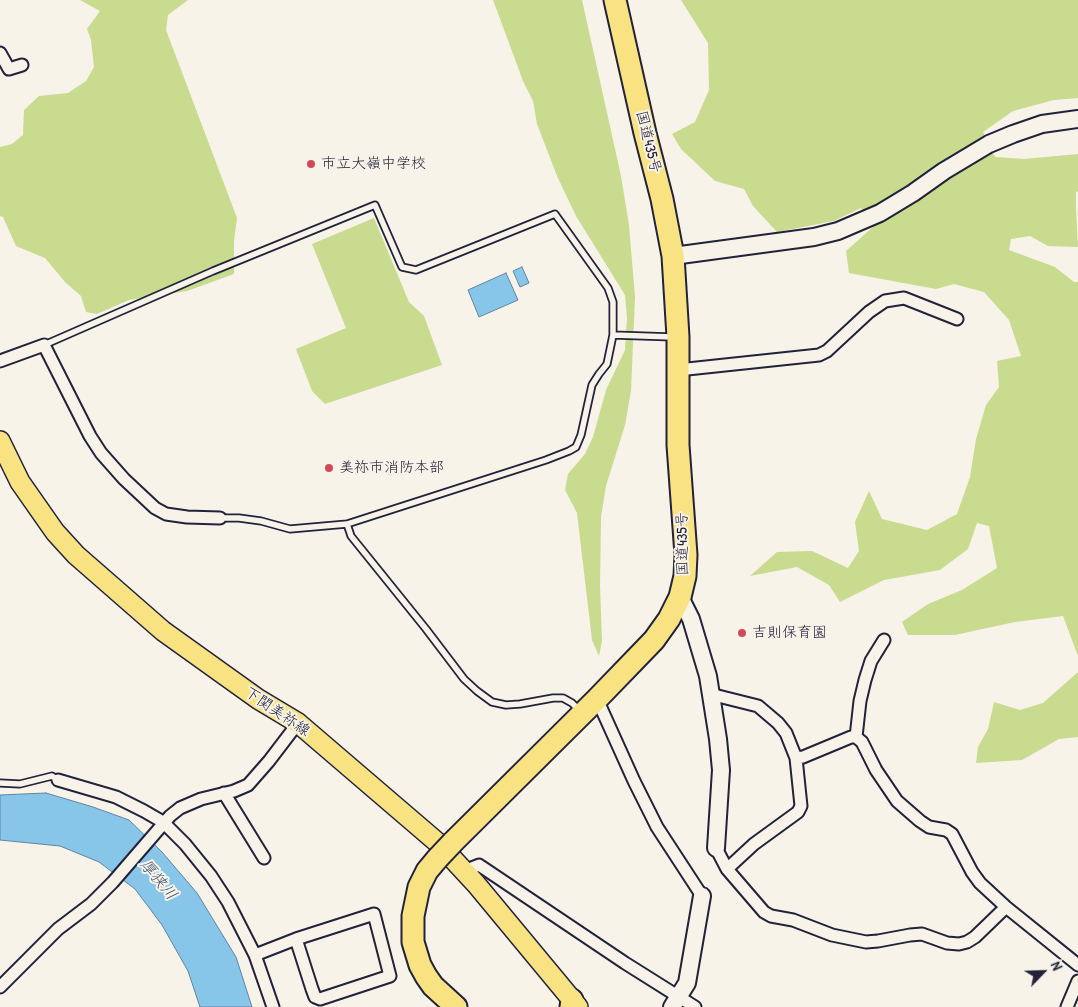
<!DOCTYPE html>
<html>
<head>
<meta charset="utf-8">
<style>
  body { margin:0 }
  #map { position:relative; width:1078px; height:1007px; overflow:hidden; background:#f7f3e8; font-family:"Patrick Hand",sans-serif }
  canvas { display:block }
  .north { position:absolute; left:1018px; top:947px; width:50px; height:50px; -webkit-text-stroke:4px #f7f3e8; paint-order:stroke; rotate:66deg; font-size:14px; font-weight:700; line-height:20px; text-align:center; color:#22223b }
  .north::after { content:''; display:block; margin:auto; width:18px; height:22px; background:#22223b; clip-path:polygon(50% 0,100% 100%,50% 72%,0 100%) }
</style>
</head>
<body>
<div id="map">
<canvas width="1078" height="1007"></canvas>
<div class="north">N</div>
</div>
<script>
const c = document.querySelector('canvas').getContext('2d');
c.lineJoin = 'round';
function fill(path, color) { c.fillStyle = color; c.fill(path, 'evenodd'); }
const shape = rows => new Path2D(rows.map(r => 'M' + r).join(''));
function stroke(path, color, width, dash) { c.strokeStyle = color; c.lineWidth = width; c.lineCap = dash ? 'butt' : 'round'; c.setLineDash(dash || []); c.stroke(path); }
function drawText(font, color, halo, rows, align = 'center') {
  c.font = font + ' "Patrick Hand","Klee One",sans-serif'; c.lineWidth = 4; c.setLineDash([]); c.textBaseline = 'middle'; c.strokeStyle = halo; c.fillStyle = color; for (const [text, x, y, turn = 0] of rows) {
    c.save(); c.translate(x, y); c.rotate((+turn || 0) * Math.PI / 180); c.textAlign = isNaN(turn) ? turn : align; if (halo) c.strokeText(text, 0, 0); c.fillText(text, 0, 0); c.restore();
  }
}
const green = shape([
  [80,0,188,0,168,15,166,30,237,218,234,241,234,274,187,291,129,300,97,314,86,312,81,296,65,282,45,258,16,246,3,217,0,216,0,147,12,144,23,135,24,110,39,96,68,93,86,81,94,67,91,40,87,29,100,11],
  [493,0,582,0,621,176,629,225,635,297,631,391,625,425,606,486,601,517,600,585,602,641,599,656,592,640,577,513,565,490,568,474,585,454,593,437,606,390,625,350,627,318,625,295,576,216,557,176,537,124,533,101,523,81],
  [681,0,1078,0,1078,98,1054,100,1013,111,983,132,995,157,1024,159,1078,154,1078,191,1076,192,1076,210,1078,247,1048,246,1030,236,1011,239,1009,250,1055,267,1074,282,1078,282,1078,656,1063,616,1015,622,955,635,908,635,902,622,928,604,962,590,997,568,989,526,977,523,968,549,940,570,884,580,840,602,829,585,797,567,750,576,777,552,812,551,848,568,859,551,855,522,869,491,882,519,927,530,957,514,970,477,976,439,986,405,999,387,997,361,1021,356,1009,320,984,292,954,284,936,289,849,273,846,251,873,227,861,208,834,221,777,232,753,206,744,189,715,181,681,149,672,134,695,122,709,90,708,43],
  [374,218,409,302,424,316,442,365,325,404,312,391,296,349,346,328,312,244],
  [1078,672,1078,737,1059,739,1022,760,976,763,978,747,988,729,994,702,1020,710,1043,703]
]);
const water = shape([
  [522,267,529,283,520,287,513,271,522,267],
  [506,273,518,300,479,317,468,290,506,273],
  [46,793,93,807,129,820,162,852,197,893,236,957,252,1007,200,1007,188,971,162,925,135,889,99,862,60,846,0,840,0,795,46,793]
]);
const lane = shape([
  [44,345,213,271,375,205,402,267,416,270,555,214,608,288,613,302,613,335],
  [220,518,239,518,261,521,290,529,347,524,546,460,569,451,576,447,581,435,592,385,599,374,607,364,613,335,673,337],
  [347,524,351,536,426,629,464,679,477,691,492,702,506,705,520,704,553,698,563,698,572,703,580,711],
  [0,783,20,784,52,776,58,780]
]);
const street = shape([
  [0,53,9,69,22,65],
  [0,361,44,345,90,436,101,453,124,479,155,508,166,514,187,517,220,518],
  [678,370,819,355,827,351,869,312,885,301,904,298,957,319],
  [711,697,718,696,758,706,778,723,786,733,796,758,803,757,851,737,856,737,862,742,876,770,897,801,920,821,929,827,946,830,952,834,972,872,980,883,1006,907,1078,965],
  [597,699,634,781,657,827,702,896],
  [856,737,860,701,865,680,871,661,884,640],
  [58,780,116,797,144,811,163,822,185,844,211,876,228,902,255,955,273,1007],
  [224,793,264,858],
  [716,848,727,869,764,912,771,916,793,920,832,935,866,942,878,941,910,935,922,934,947,943,959,944,967,942,975,937,1006,907],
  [727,869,754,844,798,812,801,806,796,758],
  [464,871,479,865,625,963,695,1007],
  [255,955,296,939,374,914,390,976,320,999,315,997,312,989,296,939],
  [0,987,58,929,91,904,113,882,170,816,180,808,201,799,234,791,248,785,269,761,298,723],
  [1067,1007,1078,981]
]);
const secondary = shape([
  [673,256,814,237,838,231,880,213,913,193,944,171,989,144,1013,134,1042,124,1078,119],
  [680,597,691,619,708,676,718,739,721,770,716,848],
  [672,1007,687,983,702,896]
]);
const primary = shape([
  [0,441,20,482,55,532,76,555,163,631,258,699,298,723,438,843,476,884,578,1007]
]);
const highway = shape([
  [453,842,597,699,654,640,669,619,680,597,685,576,686,555,678,445,678,337,673,256,662,199,645,133,615,0],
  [437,859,427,871,419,887,413,916,413,942,420,965,426,976,433,986,456,1007],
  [571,1007,572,1000]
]);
const highwayBridge = shape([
  [437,859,453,842]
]);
const markers = [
  [311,164,5,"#d1495b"],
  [329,468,5,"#d1495b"],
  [742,633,5,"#d1495b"]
];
const streetNames = [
  ["国道435号",648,142,76],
  ["国道435号",683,544,-91],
  ["下関美祢線",277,712,34]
];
const poiNames = [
  ["市立大嶺中学校",321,164],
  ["美祢市消防本部",339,468],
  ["吉則保育園",752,633]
];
const waterNames = [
  ["厚狭川",158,880,50]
];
fill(green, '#c8db8f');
fill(water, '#87c6e8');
stroke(water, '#5f84a3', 1);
stroke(lane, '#22223b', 9);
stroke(street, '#22223b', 15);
stroke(secondary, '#22223b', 20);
stroke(primary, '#22223b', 22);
stroke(highway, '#22223b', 25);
stroke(lane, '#f7f3e8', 5.5);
stroke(street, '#f7f3e8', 11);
stroke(secondary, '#f7f3e8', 16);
stroke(primary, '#f8e281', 19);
stroke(highway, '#f8e281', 21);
stroke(highwayBridge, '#22223b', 25, []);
stroke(highwayBridge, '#f8e281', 21);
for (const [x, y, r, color] of markers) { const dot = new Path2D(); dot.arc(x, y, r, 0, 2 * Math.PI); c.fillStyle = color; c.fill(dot); stroke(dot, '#f7f3e8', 2); }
drawText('15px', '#22223b', '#f7f3e8', streetNames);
drawText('15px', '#22223b', '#f7f3e8', poiNames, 'left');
drawText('italic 16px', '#40536f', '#f7f3e8', waterNames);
</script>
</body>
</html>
